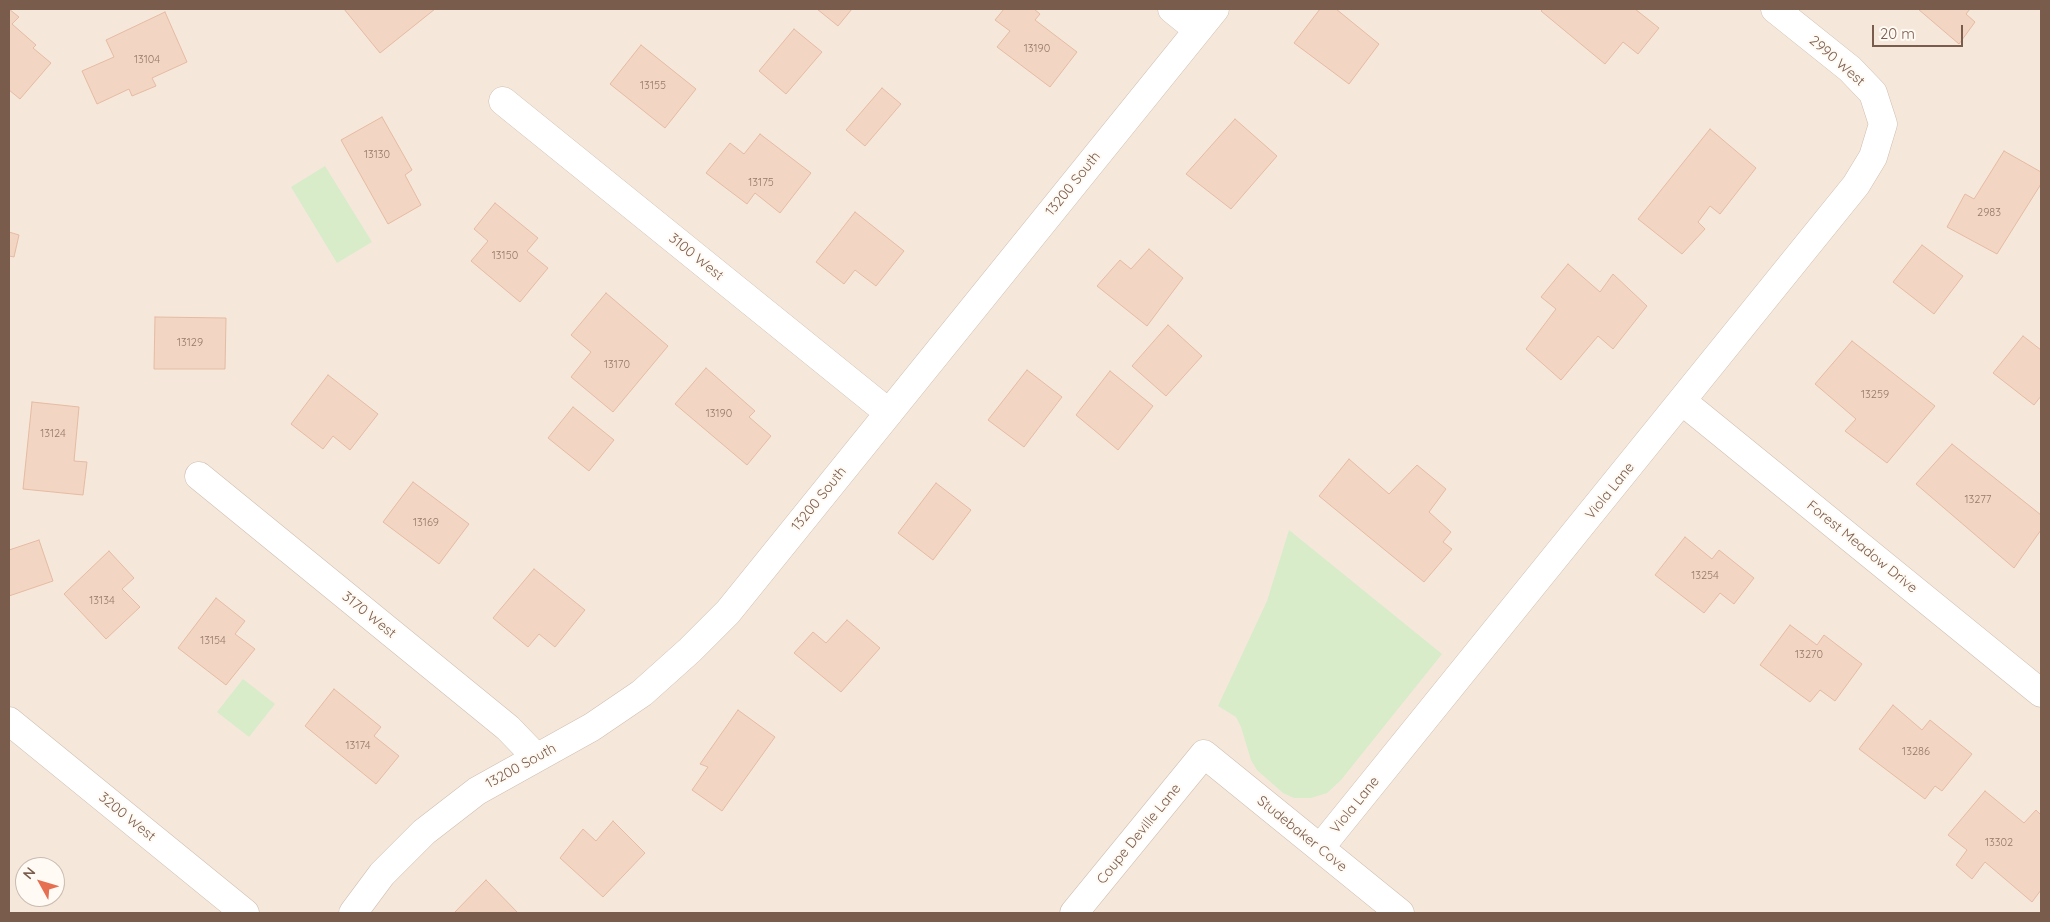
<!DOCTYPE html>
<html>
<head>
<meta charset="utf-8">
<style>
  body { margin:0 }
  #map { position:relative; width:2050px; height:922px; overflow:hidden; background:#fdf6ec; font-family:Quicksand,sans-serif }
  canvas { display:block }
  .frame { position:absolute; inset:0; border:10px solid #7a5c4d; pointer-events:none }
  .north { position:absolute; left:15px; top:857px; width:50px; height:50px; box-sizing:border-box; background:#fffaf3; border:1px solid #cabbb1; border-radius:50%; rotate:309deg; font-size:14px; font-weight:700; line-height:20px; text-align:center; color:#7a5c4d }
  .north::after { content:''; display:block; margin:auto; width:18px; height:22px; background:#e76f51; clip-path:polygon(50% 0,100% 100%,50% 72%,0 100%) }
  .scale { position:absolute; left:1872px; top:25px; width:91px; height:22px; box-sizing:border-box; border:2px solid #7a5c4d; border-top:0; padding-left:6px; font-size:15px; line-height:18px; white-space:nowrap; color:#7a5c4d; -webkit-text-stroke:4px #fffaf3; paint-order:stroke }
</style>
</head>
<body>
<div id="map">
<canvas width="2050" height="922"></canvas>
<div class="frame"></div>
<div class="north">N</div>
<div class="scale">20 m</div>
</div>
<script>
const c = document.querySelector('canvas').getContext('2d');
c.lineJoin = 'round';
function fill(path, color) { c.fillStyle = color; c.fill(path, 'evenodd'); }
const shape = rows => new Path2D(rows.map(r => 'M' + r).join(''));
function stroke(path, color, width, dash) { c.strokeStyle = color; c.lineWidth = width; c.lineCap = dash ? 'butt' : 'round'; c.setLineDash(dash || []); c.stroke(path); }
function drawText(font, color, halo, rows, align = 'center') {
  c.font = font + ' Quicksand,sans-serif'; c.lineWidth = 4; c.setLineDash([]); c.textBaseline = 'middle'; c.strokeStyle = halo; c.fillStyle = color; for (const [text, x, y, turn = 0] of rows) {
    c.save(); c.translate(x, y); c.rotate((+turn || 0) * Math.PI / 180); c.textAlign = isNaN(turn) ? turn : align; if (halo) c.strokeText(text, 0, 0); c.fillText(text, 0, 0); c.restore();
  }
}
const residential = shape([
  [9,9,2041,9,2041,913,9,913],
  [25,867,55,867,55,897,25,897]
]);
const green = shape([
  [325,166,372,242,337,263,291,187],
  [1289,530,1442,654,1341,780,1327,793,1311,798,1294,798,1283,793,1257,770,1251,760,1241,727,1236,717,1218,706,1267,601],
  [243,679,275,704,249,737,217,712]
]);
const building = shape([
  [9,9,19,17,12,24,36,45,33,48,51,63,20,99,9,90,9,9],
  [344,9,435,9,380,53,344,9],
  [817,9,852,9,838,26,817,9],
  [1004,9,1034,9,1040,14,1035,20,1077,52,1050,87,997,47,1010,31,995,20,1004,9],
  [1320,9,1336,9,1379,44,1349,84,1294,43,1320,9],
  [1543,9,1635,9,1659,28,1638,54,1623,42,1605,64,1541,11,1543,9],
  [1918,9,1970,9,1966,14,1975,22,1959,44,1918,9],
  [165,12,187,62,152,78,156,86,132,96,129,89,97,104,82,71,114,57,106,40,165,12],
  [794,29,822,52,786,94,759,71,794,29],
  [641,45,696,89,665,128,610,84,641,45],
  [882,88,901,104,865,146,846,130,882,88],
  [382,117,412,170,405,175,421,205,388,224,341,140,382,117],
  [1235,119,1277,156,1231,209,1186,174,1235,119],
  [1710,129,1756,168,1720,214,1710,206,1698,222,1705,229,1682,254,1638,219,1710,129],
  [760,134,811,173,780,213,755,193,747,204,706,173,730,143,744,154,760,134],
  [2004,151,2041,172,2041,184,1997,254,1947,227,1965,194,1974,199,2004,151],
  [495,203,538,238,527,251,548,268,520,302,471,261,488,241,474,229,495,203],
  [855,212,904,251,876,286,855,270,844,284,816,262,855,212],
  [9,232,19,235,14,257,9,256,9,232],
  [1922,245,1963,276,1934,314,1893,282,1922,245],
  [1149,249,1183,278,1147,326,1097,286,1120,260,1131,269,1149,249],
  [1568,264,1600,292,1613,274,1647,306,1613,349,1598,336,1561,380,1526,349,1556,309,1541,297,1568,264],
  [606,293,668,346,613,412,571,377,591,352,571,335,606,293],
  [155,317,226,318,225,369,154,369,155,317],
  [1168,325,1202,356,1166,396,1132,366,1168,325],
  [2023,336,2041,350,2041,396,2034,405,1993,373,2023,336],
  [1852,341,1935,406,1887,463,1845,431,1856,419,1815,384,1852,341],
  [706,368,755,411,749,417,771,436,747,465,675,404,706,368],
  [1027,370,1062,397,1024,447,988,420,1027,370],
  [1110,371,1153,406,1118,450,1076,415,1110,371],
  [328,375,378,414,350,450,333,436,323,449,291,424,328,375],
  [32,402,79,407,74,461,87,462,83,495,23,489,32,402],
  [573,407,614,440,589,471,548,438,573,407],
  [1952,444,2041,515,2041,530,2014,568,1916,484,1952,444],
  [1349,459,1389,494,1417,465,1446,489,1429,512,1451,532,1443,542,1452,549,1424,582,1319,496,1349,459],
  [413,482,469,524,439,564,383,522,413,482],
  [936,483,971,510,933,560,898,533,936,483],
  [1685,537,1712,559,1719,550,1754,578,1734,604,1720,593,1704,613,1655,575,1685,537],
  [39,540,53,581,9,596,9,550,39,540],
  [109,551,134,578,122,589,140,607,106,639,64,594,109,551],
  [534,569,585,610,555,647,539,634,528,647,493,618,534,569],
  [216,598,245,621,235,634,255,649,226,685,178,648,216,598],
  [847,620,880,648,841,692,794,653,813,632,826,643,847,620],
  [1790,625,1817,645,1824,635,1862,664,1835,701,1820,690,1810,702,1760,665,1790,625],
  [334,689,381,727,374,736,399,756,376,784,305,726,334,689],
  [1893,705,1922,730,1930,720,1972,754,1942,791,1935,786,1925,799,1859,749,1893,705],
  [738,710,775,737,722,811,692,790,708,767,700,764,738,710],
  [1985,791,2024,823,2036,810,2041,815,2041,890,2032,902,1985,862,1972,879,1956,865,1967,850,1948,835,1985,791],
  [613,821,645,853,603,897,560,858,583,829,596,841,613,821],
  [486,880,518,913,456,913,455,912,486,880]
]);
const street = shape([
  [1172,9,1198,30],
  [503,101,889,413],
  [1682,401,2041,693],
  [199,476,508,728,536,757],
  [9,721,245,913],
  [1320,848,1856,185,1873,157,1883,124,1873,93,1850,69,1775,9],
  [353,913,382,874,424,832,477,791,592,727,642,693,690,650,728,612,1215,9],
  [1074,913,1204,754,1400,913]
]);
const numberNames = [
  ["13190",1037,49],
  ["13104",147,60],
  ["13155",653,86],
  ["13130",377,155],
  ["13175",761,183],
  ["2983",1989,213],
  ["13150",505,256],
  ["13129",190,343],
  ["13170",617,365],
  ["13259",1875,395],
  ["13190",719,414],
  ["13124",53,434],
  ["13277",1978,500],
  ["13169",426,523],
  ["13254",1705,576],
  ["13134",102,601],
  ["13154",213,641],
  ["13270",1809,655],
  ["13174",358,746],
  ["13286",1916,752],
  ["13302",1999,843]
];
const streetNames = [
  ["2990 West",1837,61,41],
  ["13200 South",1073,184,-51],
  ["3100 West",696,257,39],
  ["Viola Lane",1610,491,-51],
  ["13200 South",819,499,-51],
  ["Forest Meadow Drive",1862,547,39],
  ["3170 West",369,615,39],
  ["13200 South",521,766,-29],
  ["Viola Lane",1355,805,-51],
  ["3200 West",127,817,39],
  ["Coupe Deville Lane",1139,834,-51],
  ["Studebaker Cove",1302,834,39]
];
fill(residential, '#f5e8da');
fill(green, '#d8ecc9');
fill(building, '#f3d5c3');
stroke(building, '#e6bba3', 1);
stroke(street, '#d1beb0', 29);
stroke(street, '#fff', 28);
drawText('11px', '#987a6a', null, numberNames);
drawText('14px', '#7a5c4d', '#fffaf3', streetNames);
</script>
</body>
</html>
